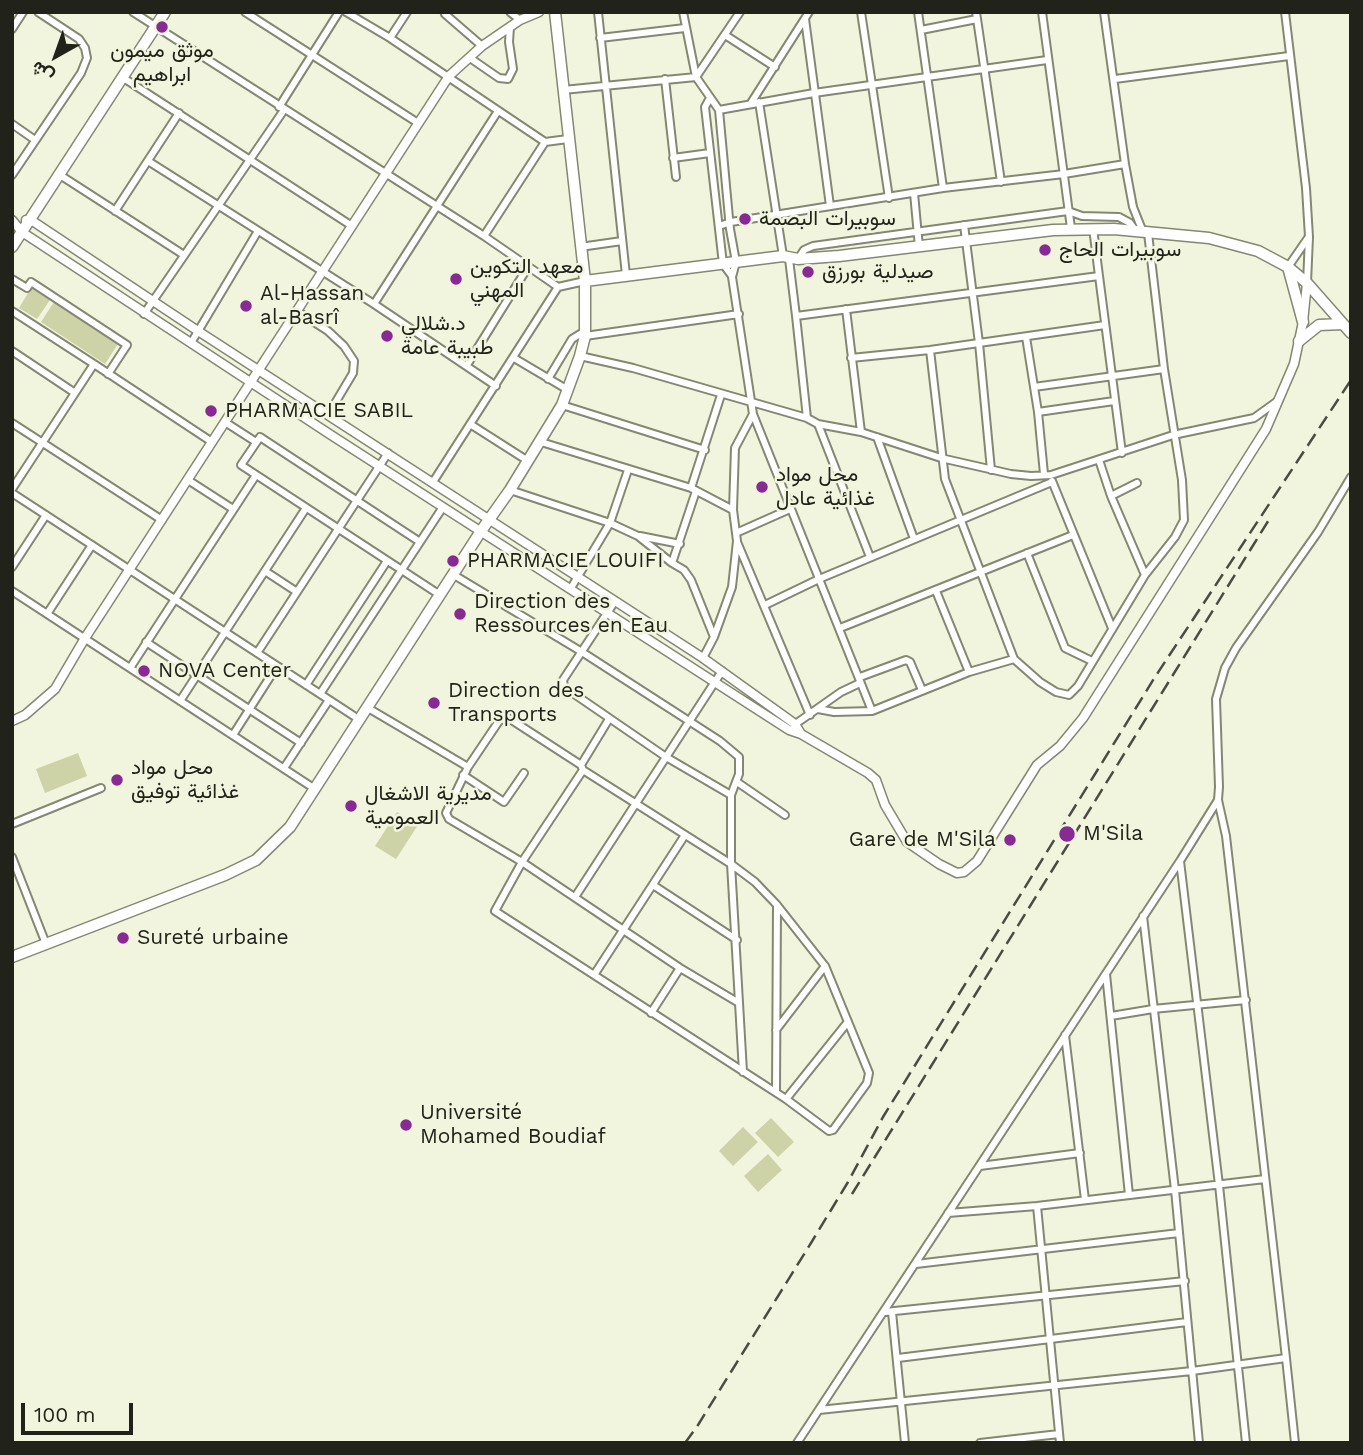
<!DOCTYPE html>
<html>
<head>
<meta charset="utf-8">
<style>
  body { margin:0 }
  #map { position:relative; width:1363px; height:1455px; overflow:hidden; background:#f2f5de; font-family:"Work Sans",Vazirmatn,sans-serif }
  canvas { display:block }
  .frame { position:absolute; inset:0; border:14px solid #21221a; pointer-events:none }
  .north { position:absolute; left:21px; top:21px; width:70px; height:70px; -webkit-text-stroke:5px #f2f5de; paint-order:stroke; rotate:220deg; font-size:19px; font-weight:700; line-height:28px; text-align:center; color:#21221a }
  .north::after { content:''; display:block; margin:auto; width:24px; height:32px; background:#21221a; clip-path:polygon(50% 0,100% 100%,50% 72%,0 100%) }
  .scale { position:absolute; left:21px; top:1403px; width:112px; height:32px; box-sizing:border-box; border:4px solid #21221a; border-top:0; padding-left:9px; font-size:21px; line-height:24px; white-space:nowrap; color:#21221a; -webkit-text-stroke:5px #f2f5de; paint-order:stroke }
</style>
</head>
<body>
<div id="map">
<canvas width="1363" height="1455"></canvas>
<div class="frame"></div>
<div class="north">ش</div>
<div class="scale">100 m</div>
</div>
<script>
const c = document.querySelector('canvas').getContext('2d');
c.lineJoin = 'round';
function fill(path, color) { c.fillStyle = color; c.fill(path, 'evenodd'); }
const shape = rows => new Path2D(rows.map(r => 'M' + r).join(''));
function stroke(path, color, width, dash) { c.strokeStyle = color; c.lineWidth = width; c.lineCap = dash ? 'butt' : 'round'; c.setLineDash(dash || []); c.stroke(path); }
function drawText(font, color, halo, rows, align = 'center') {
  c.font = font + ' "Work Sans",Vazirmatn,sans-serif'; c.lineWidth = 5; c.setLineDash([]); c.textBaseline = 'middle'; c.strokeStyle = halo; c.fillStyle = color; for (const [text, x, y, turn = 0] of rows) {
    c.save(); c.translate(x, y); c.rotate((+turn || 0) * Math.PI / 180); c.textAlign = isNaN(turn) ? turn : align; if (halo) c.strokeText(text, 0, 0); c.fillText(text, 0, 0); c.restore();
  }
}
const green = shape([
  [31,288,50,300,37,319,19,308],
  [54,302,118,344,105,364,41,322],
  [78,753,87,776,45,793,36,769],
  [397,812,418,825,396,859,375,846],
  [771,1118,794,1142,778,1157,755,1133],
  [743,1127,758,1142,733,1166,719,1151],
  [768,1154,782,1170,758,1192,744,1176]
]);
const minor = shape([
  [133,12,484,236,558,287,585,281],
  [245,12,418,123],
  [346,12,390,38,545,142],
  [446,12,445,14,482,46],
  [510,12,520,20],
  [598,12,626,275],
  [683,12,696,77,719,110,730,229,736,262,732,277,753,414,735,448,733,510,737,541,732,587,714,637,703,658],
  [861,12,889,198],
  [918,12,943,188],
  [976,12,1001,182],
  [1042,12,1071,228],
  [1104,12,1125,164,1133,207,1143,232],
  [1285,12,1306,188,1309,237,1307,283],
  [805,19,830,206],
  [12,29,23,12],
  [921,30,977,19],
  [725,35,775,67],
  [390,38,407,12],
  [600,38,685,28],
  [470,58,499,78,508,79,513,69,509,42,510,27],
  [122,77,352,226],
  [665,79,676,177],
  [1115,79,1289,56],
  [563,90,696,77,740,12],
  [710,98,705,107,723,264,732,276],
  [759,102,783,256],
  [751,103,809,12],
  [279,107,339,12],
  [719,110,814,93,1047,60],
  [12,124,35,140],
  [673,158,710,153],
  [148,161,374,304,496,386],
  [12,175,81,73,87,58,85,48,79,39,38,12],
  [60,175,184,255],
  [914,193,919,247],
  [115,211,179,113],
  [964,225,979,343,991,470],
  [719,226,731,222,943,188,1064,174,1125,164],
  [484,236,545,142,568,139],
  [580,247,622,241],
  [789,259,796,316,1099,276,1093,228],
  [798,259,804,250,813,246,1068,211,1082,216,1119,217,1130,223,1135,230],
  [1288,267,1308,238],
  [1099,276,1122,453],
  [12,279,27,288,31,282,127,345,108,374],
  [374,304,498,111],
  [846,309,861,432],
  [12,311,94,364],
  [297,311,328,331,344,346,354,361,353,373,328,415],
  [144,314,284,110],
  [796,316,807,418],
  [585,336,739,314],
  [1026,337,1038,412,1044,474],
  [191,343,258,231],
  [930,350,945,479,1014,659,1040,682,1056,692,1069,695,1078,686,1145,575,1175,537,1184,520,1182,480,1164,369,1148,233],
  [12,351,75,393],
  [580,356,633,368,807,418,818,424,861,432,941,458,1011,474,1031,476,1051,475,1173,435,1254,418,1279,400],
  [514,358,568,390],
  [851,358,930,350,1105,325],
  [467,365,528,267],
  [548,379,572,339,585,331],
  [1034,387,1164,369],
  [562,405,705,450],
  [1038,412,1114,401],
  [753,414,872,711],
  [225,422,256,442],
  [12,423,162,520],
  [470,424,528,461],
  [818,424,870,557],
  [877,437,914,539],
  [541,442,691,488,733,510],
  [1099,460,1111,496,1145,575],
  [188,480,233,509],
  [1052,481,1112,628],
  [433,482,558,287],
  [691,488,721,395],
  [12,489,94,364,212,442],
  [510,490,610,523,638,536,672,563],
  [696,491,672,563,684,570,691,580,714,637],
  [12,493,360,720],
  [1111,496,1137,483],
  [736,533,790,509],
  [640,536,680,544],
  [420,542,260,437,241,465,440,595],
  [737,542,810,715],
  [1027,553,1065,648,1092,661],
  [12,567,46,515],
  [265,571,297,592],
  [454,575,582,652,720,741,739,757,739,774,731,795,731,864,743,1072],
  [571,588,610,523,628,470],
  [12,591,315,789],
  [936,591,969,672],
  [615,601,563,680,564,687,666,757,731,795],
  [765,605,819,579,1052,482],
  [47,614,92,545],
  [840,628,1073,535],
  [146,642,301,743],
  [257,653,388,453],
  [130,668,256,475],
  [860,677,906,660,910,662,922,690],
  [306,685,387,561],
  [320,694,443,507],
  [180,701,306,508],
  [368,708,468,767],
  [818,709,834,712,872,711,969,672,1014,659],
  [794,725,841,692,860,683],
  [233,735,277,666],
  [581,765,609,719],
  [284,768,329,700],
  [583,770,522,862,495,911,786,1099,829,1131,833,1130,867,1083,869,1073,825,966,777,905,755,882,731,864,583,770,581,765,507,717,499,721,468,767,446,813,449,819,522,862,680,968,739,1003],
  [463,775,504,802,524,773],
  [737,782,785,815],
  [12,824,101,788],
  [12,857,46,944],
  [1180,861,1219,1185,1246,1443],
  [653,885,737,940],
  [575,897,722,671],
  [1143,916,1175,1190,1199,1443],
  [1106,974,1129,1195],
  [594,975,685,835],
  [651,1013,680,968],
  [1111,1016,1153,1009,1246,1000],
  [776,1030,825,966],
  [1065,1035,1085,1200],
  [776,1092,777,905],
  [786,1099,847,1023],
  [980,1166,1080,1153],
  [1037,1206,1060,1443],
  [948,1213,1037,1206,1265,1179],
  [916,1264,1179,1233],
  [885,1312,1185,1281],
  [892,1312,905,1443],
  [898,1358,1187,1322],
  [1286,1358,1295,1443],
  [819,1410,1192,1371,1286,1358,1226,836,1218,800],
  [797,1443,1180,861,1218,800,1219,787,1216,699,1225,668,1236,648,1318,532,1351,477],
  [980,1443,1059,1434]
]);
const tertiary = shape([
  [12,220,22,232,331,435,789,730,801,734,868,773,876,780,885,805,907,842,939,864,957,873,964,872,977,861,1037,765,1060,746,1083,718,1266,429,1294,364,1303,322,1307,283],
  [26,220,31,220,198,331,703,658,795,724,801,734],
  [12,721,25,715,55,689,85,638,449,76,482,46,520,20,539,12]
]);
const secondary = shape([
  [555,12,585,281,783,256,798,259,839,256,1053,230,1114,229,1209,238,1258,251,1288,267,1307,283,1351,333],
  [12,247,165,12],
  [1288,267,1303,322],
  [1299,341,1319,325,1343,324],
  [12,957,225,875,256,860,290,827,481,531,510,490,562,405,580,356,585,336,585,281]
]);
const rail = shape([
  [852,1194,1270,518],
  [685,1443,698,1425,811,1243,848,1182,883,1117,1155,677,1351,380]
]);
const markers = [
  [162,27,7,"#882a94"],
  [745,219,7,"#882a94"],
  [1045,250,7,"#882a94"],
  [808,272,7,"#882a94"],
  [456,279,7,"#882a94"],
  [246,306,7,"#882a94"],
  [387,336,7,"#882a94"],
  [211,411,7,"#882a94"],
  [762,487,7,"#882a94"],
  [453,561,7,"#882a94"],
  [460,614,7,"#882a94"],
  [144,671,7,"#882a94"],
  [434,703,7,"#882a94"],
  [117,780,7,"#882a94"],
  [351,806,7,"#882a94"],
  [1067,834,9,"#882a94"],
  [1010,840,7,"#882a94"],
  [123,938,7,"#882a94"],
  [406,1125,7,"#882a94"]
];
const poiNames = [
  ["موثق ميمون",162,51,"center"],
  ["ابراهيم",162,75,"center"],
  ["سوبيرات البصمة",759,219],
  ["سوبيرات الحاج",1059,250],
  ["معهد التكوين",470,267],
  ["المهني",470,291],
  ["صيدلية بورزق",822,272],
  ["Al-Hassan",260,294],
  ["al-Basrî",260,318],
  ["د.شلالي",401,324],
  ["طبيبة عامة",401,348],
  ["PHARMACIE SABIL",225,411],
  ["محل مواد",776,475],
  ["غذائية عادل",776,499],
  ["PHARMACIE LOUIFI",467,561],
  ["Direction des",474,602],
  ["Ressources en Eau",474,626],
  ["NOVA Center",158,671],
  ["Direction des",448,691],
  ["Transports",448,715],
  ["محل مواد",131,768],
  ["غذائية توفيق",131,792],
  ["مديرية الاشغال",365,794],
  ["العمومية",365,818],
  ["M'Sila",1083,834],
  ["Gare de M'Sila",996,840,"right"],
  ["Sureté urbaine",137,938],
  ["Université",420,1113],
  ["Mohamed Boudiaf",420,1137]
];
fill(green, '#cdd2a7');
stroke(minor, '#858773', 10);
stroke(tertiary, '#858773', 11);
stroke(secondary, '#858773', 13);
stroke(minor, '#fff', 6);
stroke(tertiary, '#fff', 8);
stroke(secondary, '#fff', 10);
stroke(rail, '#4b4c41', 2.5, [14, 7]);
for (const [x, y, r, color] of markers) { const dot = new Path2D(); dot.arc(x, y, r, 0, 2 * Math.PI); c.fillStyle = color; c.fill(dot); stroke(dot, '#f2f5de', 2.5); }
drawText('21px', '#21221a', '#f2f5de', poiNames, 'left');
</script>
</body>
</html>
